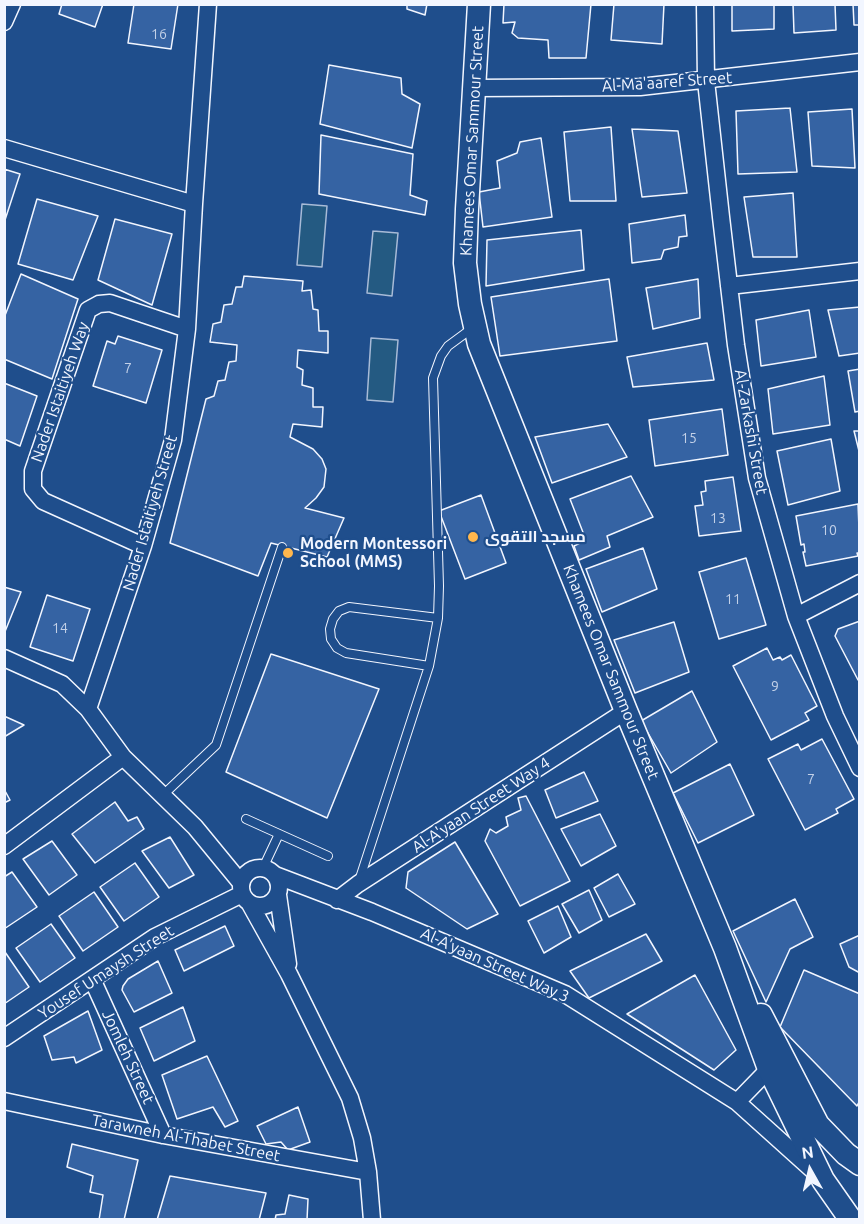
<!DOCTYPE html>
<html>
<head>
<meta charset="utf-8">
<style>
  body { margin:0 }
  #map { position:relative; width:864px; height:1224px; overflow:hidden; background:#1f4e8c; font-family:Ubuntu,sans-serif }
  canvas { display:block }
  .frame { position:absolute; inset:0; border:6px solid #f2f6ff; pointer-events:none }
  .north { position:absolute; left:780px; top:1140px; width:60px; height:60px; -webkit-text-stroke:4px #1f4e8c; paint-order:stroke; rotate:352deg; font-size:16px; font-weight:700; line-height:24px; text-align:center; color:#f2f6ff }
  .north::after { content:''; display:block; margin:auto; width:21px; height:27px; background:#f2f6ff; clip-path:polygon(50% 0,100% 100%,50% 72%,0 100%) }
</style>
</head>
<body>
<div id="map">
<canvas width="864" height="1224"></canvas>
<div class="frame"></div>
<div class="north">N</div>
</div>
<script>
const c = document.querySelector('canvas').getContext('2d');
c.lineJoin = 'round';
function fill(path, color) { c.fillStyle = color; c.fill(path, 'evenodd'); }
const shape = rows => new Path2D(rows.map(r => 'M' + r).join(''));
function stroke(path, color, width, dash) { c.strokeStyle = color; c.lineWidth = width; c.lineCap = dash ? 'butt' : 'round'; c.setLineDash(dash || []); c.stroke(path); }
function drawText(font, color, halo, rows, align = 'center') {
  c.font = font + ' Ubuntu,Cairo,sans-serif'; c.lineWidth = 4.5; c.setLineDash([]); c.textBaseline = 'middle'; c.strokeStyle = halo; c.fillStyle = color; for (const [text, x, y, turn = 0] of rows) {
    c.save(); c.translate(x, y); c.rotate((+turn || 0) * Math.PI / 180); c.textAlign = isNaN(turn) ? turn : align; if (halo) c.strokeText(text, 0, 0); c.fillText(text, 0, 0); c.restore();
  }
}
const green = shape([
  [302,204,327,206,322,267,297,265,302,204],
  [373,231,398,233,392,296,367,293,373,231],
  [371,338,398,340,393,402,367,400,371,338]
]);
const building = shape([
  [62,4,103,4,95,27,59,14,62,4],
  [134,4,178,4,171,49,128,43,134,4],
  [407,4,427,4,425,15,407,9,407,4],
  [504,4,591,4,586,58,549,58,548,40,518,38,512,33,515,22,503,23,504,4],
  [614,4,664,4,662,44,611,40,614,4],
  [732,4,774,4,774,29,732,31,732,4],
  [793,4,835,4,836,30,794,33,793,4],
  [853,4,860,4,860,25,854,25,853,4],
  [329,65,401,78,402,94,420,104,412,148,320,124,329,65],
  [790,108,797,172,738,174,736,111,790,108],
  [852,109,855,168,812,166,808,112,852,109],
  [611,127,616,201,570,201,564,132,611,127],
  [632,129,678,131,687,193,642,197,632,129],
  [321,135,413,154,410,195,427,201,425,215,319,194,321,135],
  [541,138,552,217,483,227,479,192,500,188,497,161,517,153,520,142,541,138],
  [4,169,20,174,4,223,4,169],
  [793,193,797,257,753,257,744,197,793,193],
  [37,199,98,216,73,280,18,264,37,199],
  [685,215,687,236,679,237,678,247,664,250,661,259,632,263,629,224,685,215],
  [115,219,172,234,152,305,98,280,115,219],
  [581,230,584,270,486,286,487,240,581,230],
  [21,274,78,299,52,379,4,359,4,318,21,274],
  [244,276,303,281,302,291,311,290,313,309,318,310,319,331,328,331,328,353,298,350,297,367,303,370,302,385,313,388,313,407,323,407,322,427,293,424,290,437,313,449,322,459,326,469,324,487,316,498,305,508,344,518,327,557,271,543,258,576,170,543,206,399,214,396,218,381,225,380,229,362,236,361,237,345,210,342,213,324,221,322,224,305,232,304,236,287,242,287,244,276],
  [609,279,617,341,500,356,491,297,609,279],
  [698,279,700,318,653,329,646,288,698,279],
  [860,307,860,353,839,356,828,310,860,307],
  [809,310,816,357,761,366,756,320,809,310],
  [118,336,162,350,146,403,93,386,107,341,115,344,118,336],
  [707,343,714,380,633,387,627,357,707,343],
  [860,369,860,411,855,412,848,371,860,369],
  [824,376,830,425,773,434,768,389,824,376],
  [4,383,37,396,20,446,4,439,4,383],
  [722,409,728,455,655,466,649,420,722,409],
  [608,424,627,457,552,483,535,437,608,424],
  [854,431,860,431,860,455,854,431],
  [831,439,840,491,788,505,777,451,831,439],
  [631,476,653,517,607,536,610,547,579,560,574,546,586,540,570,499,631,476],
  [733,477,741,531,699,536,695,506,703,505,701,492,706,491,705,481,733,477],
  [481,495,506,563,465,579,439,511,481,495],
  [858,504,860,553,857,553,858,556,806,566,803,552,805,552,804,544,801,545,796,516,858,504],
  [643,548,657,589,602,612,586,569,643,548],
  [746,558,766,625,719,639,699,572,746,558],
  [4,587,21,592,4,634,4,587],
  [47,595,90,609,73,661,30,647,47,595],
  [860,621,860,679,858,680,835,636,838,629,860,621],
  [674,622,689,672,635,693,614,640,674,622],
  [767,648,773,660,780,657,782,660,791,655,817,706,805,713,809,720,771,740,733,666,767,648],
  [271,654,379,689,327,818,226,772,271,654],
  [692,691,717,742,671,773,641,721,692,691],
  [4,716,24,725,4,737,4,716],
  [822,739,854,799,836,809,838,813,805,830,768,759,798,744,801,750,822,739],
  [730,764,754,815,698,843,673,793,730,764],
  [584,772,598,801,556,818,545,790,584,772],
  [4,789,10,800,4,803,4,789],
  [526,796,570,881,520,906,485,841,490,829,496,833,508,826,506,817,521,810,518,798,526,796],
  [115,802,128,821,137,817,144,829,95,863,72,834,115,802],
  [600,814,616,846,581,866,561,829,600,814],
  [170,837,194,875,169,888,142,851,170,837],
  [52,841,77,875,49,895,23,859,52,841],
  [455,842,498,914,467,929,406,888,408,872,455,842],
  [135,863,159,897,124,921,100,887,135,863],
  [12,872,37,907,4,929,4,877,12,872],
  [618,874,635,904,609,917,594,888,618,874],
  [589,890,602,920,579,933,562,904,589,890],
  [94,892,118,927,83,951,59,916,94,892],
  [795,899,813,937,790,949,766,1002,733,931,795,899],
  [558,906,571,937,544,953,528,921,558,906],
  [51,924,75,958,40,982,16,948,51,924],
  [225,926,234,946,184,971,175,950,225,926],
  [646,934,662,961,589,998,570,971,646,934],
  [860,935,860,973,849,967,840,944,860,935],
  [5,952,29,987,4,1004,4,953,5,952],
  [158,961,172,993,134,1012,122,990,123,986,128,979,158,961],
  [804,970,860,994,860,1100,857,1106,780,1027,804,970],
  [695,975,736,1050,714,1070,627,1014,695,975],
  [183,1007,195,1041,154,1061,140,1028,183,1007],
  [88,1011,102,1050,76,1063,74,1057,52,1060,44,1036,88,1011],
  [207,1056,238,1121,225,1127,213,1107,177,1119,162,1075,207,1056],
  [298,1107,310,1142,288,1150,281,1142,266,1144,257,1126,298,1107],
  [72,1144,138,1160,124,1220,99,1220,103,1195,90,1192,93,1176,67,1167,72,1144],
  [170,1176,266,1193,259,1220,157,1220,170,1176],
  [289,1195,308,1199,307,1220,275,1220,276,1215,285,1214,289,1195]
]);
const lane = shape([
  [429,666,346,653,337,648,331,639,330,629,333,619,339,611,349,607,438,618],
  [163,795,216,745,282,547],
  [246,819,328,856],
  [263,868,279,834],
  [359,881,429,666,438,618,439,586,433,378,441,356,448,346,467,332,471,326]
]);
const street = shape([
  [705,4,706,81,721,217,736,345,757,478,796,616,835,716,860,768],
  [4,22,12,4],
  [473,88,640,87,860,62],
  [4,148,194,204],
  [729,286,860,271],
  [143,546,43,501,33,489,33,471,88,310,99,304,110,303,187,329],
  [796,616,860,583],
  [4,658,62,684,88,709,123,757,195,827,241,883],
  [88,709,143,546,173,440,187,329,194,204,208,4],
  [4,846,123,757],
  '241 887a19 19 0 1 1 38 0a19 19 0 1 1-38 0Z',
  [275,875,372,912,565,994,737,1102,816,1173],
  [278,895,288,964],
  [337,900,358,884,626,711],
  [250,904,289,974,350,1098,362,1138,368,1172,372,1220],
  [92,979,163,1135],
  [4,1038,155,937,242,894],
  [4,1101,163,1135,368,1172],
  [737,1102,769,1069]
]);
const secondary = shape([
  [479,4,467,209,465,263,470,304,479,344,626,711,725,948,769,1069,823,1180,851,1220],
  [761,1015,818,1125,846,1154,860,1164]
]);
const markers = [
  [473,537,6,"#ffb74d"],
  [288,553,6,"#ffb74d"]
];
const numberNames = [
  ["16",159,34],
  ["7",128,368],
  ["15",689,438],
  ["13",718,518],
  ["10",829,530],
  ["11",733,599],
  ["14",60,628],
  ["9",775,686],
  ["7",811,779]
];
const streetNames = [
  ["Al-Ma'aaref Street",667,82,-4],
  ["Khamees Omar Sammour Street",472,141,-87],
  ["Nader Istaitiyeh Way",60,392,-71],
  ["Al-Zarkashi Street",751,432,80],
  ["Nader Istaitiyeh Street",150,513,-74],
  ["Khamees Omar Sammour Street",611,672,68],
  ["Al-A'yaan Street Way 4",481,805,-33],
  ["Al-A'yaan Street Way 3",495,965,24],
  ["Yousef Umaysh Street",106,972,-33],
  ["Jomleh Street",128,1057,65],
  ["Tarawneh Al-Thabet Street",186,1138,11]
];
const poiNames = [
  ["مسجد التقوى",485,537],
  ["Modern Montessori",300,544],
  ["School (MMS)",300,562]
];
fill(green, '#245a82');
stroke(green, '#a8bbd7', 1.5);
fill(building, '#3563a3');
stroke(building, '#f2f6ff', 1.5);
stroke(lane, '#f2f6ff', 10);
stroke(street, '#f2f6ff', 19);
stroke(secondary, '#f2f6ff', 25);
stroke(lane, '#1f4e8c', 8);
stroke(street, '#1f4e8c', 16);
stroke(secondary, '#1f4e8c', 22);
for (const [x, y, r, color] of markers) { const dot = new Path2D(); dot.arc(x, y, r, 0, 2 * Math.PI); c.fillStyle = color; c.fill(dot); stroke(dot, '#1f4e8c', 2); }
drawText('14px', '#c3d1e8', null, numberNames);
drawText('16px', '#f2f6ff', '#1f4e8c', streetNames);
drawText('bold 16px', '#f2f6ff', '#1f4e8c', poiNames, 'left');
</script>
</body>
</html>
